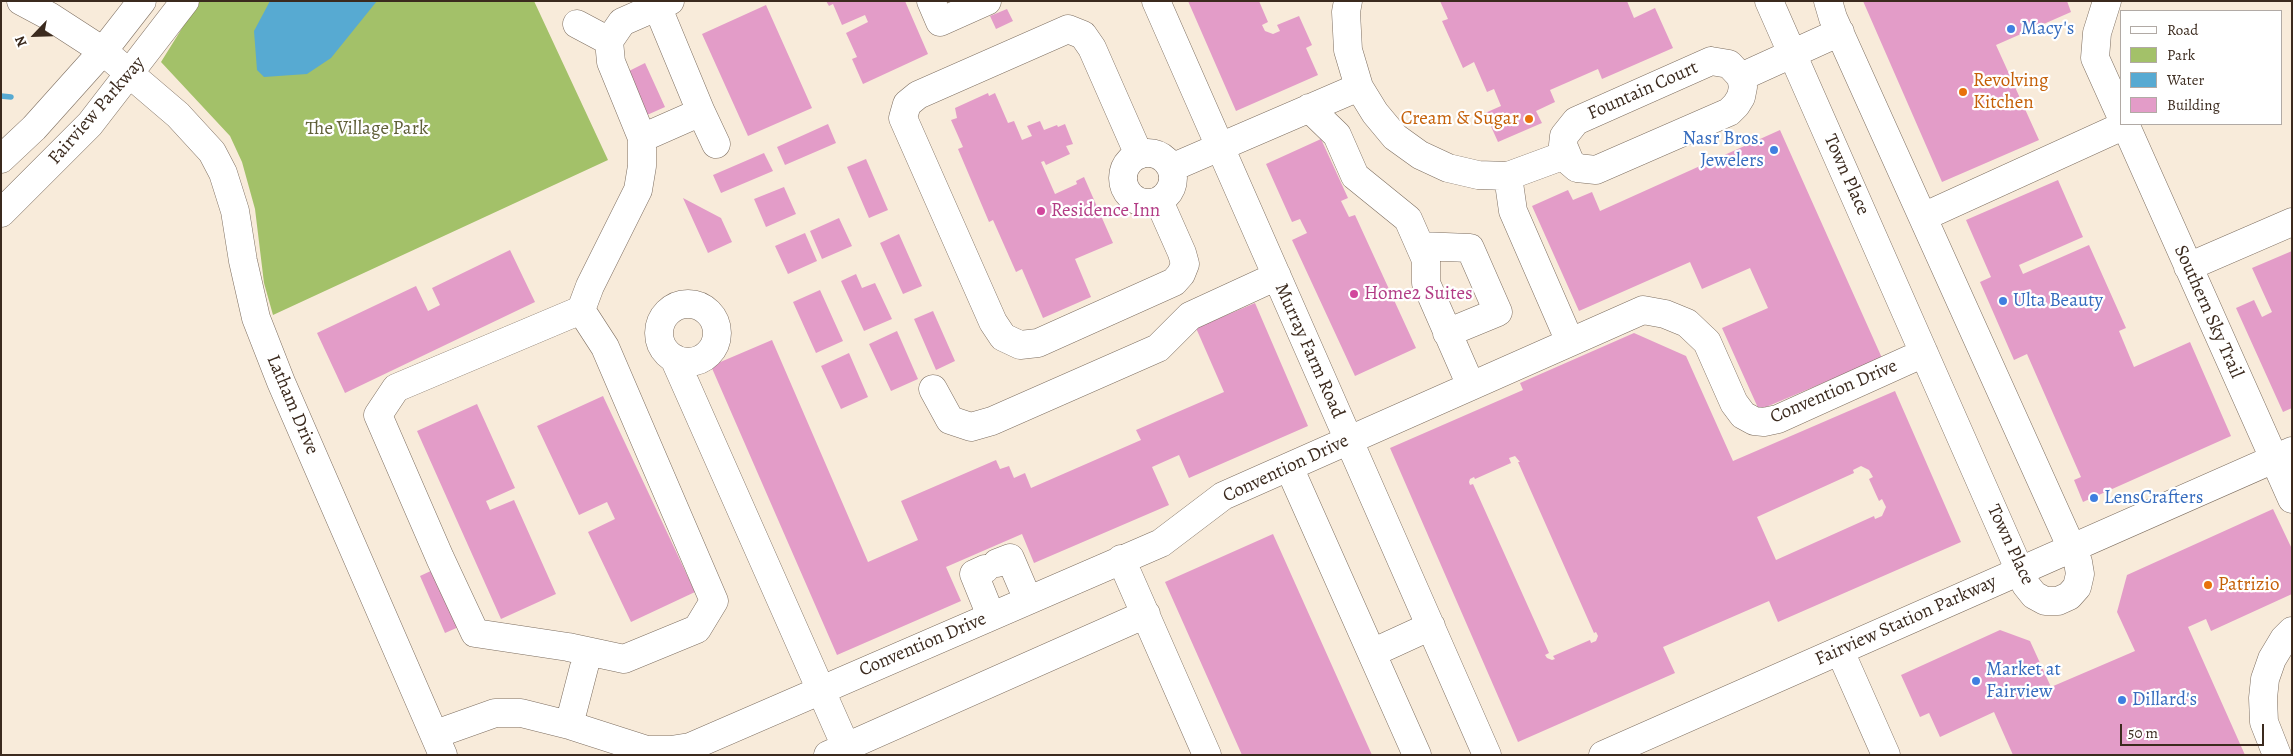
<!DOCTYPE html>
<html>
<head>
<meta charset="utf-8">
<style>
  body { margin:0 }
  #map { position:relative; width:2293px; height:756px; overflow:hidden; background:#f8ebda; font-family:Alegreya,serif }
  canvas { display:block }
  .frame { position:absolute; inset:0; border:2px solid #3b2a1e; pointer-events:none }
  .legend { position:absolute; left:2120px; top:10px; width:162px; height:115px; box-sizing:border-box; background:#fff; border:1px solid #b1aaa5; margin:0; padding:6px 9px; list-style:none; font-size:15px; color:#3b2a1e }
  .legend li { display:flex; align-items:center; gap:10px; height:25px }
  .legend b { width:25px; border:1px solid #b1aaa5 }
  .north { position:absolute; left:10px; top:10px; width:50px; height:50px; -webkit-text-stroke:4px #fff; paint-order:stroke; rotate:246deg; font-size:14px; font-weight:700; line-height:20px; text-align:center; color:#3b2a1e }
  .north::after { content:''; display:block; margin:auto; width:18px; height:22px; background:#3b2a1e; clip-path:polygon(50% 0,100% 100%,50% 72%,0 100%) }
  .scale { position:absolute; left:2120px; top:724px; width:144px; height:22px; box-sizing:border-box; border:2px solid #3b2a1e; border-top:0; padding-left:6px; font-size:15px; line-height:18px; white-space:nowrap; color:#3b2a1e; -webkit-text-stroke:4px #fff; paint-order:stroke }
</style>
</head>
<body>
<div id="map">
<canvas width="2293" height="756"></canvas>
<div class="frame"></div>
<ul class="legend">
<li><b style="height:6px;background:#fff"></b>Road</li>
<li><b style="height:14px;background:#a3c169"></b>Park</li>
<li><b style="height:14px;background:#57aad2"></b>Water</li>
<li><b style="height:14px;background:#e39cc8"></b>Building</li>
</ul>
<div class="north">N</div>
<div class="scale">50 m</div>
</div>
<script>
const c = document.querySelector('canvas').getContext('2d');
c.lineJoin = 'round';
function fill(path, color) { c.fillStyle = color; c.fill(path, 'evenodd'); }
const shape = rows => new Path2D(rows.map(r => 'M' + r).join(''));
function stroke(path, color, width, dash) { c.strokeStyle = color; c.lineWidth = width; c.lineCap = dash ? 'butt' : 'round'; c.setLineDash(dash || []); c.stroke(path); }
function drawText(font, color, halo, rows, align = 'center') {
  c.font = font + ' Alegreya,serif'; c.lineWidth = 4.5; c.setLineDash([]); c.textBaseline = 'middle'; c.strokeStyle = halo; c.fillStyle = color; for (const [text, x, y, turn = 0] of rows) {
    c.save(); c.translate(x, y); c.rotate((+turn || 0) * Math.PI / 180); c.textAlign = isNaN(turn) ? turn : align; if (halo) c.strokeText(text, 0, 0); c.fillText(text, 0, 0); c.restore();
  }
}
const green = shape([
  [199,1,534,1,608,160,273,315,264,283,255,209,242,162,230,136,161,62]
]);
const water = shape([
  [270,1,377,1,331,58,307,74,264,77,257,70,254,31]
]);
const stream = shape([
  [1,96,11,97]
]);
const building = shape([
  [826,1,905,1,928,54,863,84,852,59,857,57,846,33,868,22,865,15,842,25,833,4,829,6],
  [1188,1,1259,1,1268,22,1262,25,1265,31,1273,34,1280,31,1277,25,1299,16,1312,45,1306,48,1318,75,1236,111],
  [1440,1,1627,1,1634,18,1655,8,1673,48,1602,79,1598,69,1550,90,1555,102,1536,111,1542,123,1498,142,1485,113,1501,106,1494,89,1487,92,1474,62,1463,68,1442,21,1448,19],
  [1863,1,2067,1,2071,12,1996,45,2039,140,1942,182],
  [766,5,812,108,748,136,702,34],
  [1007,9,1013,21,996,29,990,16],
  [645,63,665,107,647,115,627,72],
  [988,93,989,96,995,93,1008,123,1014,121,1022,140,1032,136,1027,126,1040,121,1044,130,1057,125,1058,127,1065,124,1073,144,1066,146,1070,154,1046,165,1044,161,1041,162,1055,194,1077,184,1076,181,1084,177,1113,243,1075,259,1091,297,1043,318,1022,269,1016,272,993,220,989,222,958,149,963,147,951,120,957,118,955,108],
  [828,124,836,143,785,165,777,147],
  [1780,130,1882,358,1759,410,1722,328,1768,308,1750,268,1702,289,1690,262,1579,311,1532,206,1568,190,1573,200,1592,192,1600,211],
  [1321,139,1348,198,1341,201,1349,217,1355,215,1416,348,1355,376,1292,240,1307,233,1300,219,1292,222,1266,164],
  [764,153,773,171,721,193,713,175],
  [866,159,888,210,869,218,847,167],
  [2058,180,2083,237,2019,265,2023,274,2089,245,2126,328,2119,331,2134,367,2190,342,2231,436,2083,502,2074,480,2081,477,2027,354,2014,360,1980,282,1991,277,1966,220],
  [784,187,796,214,766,227,754,199],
  [683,198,721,218,732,242,708,253],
  [839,218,852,246,822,259,810,231],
  [805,233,817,261,788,274,775,246],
  [899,234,922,286,903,294,880,243],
  [510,250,535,302,345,393,317,333,416,286,428,311,440,305,432,288],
  [2292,251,2292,408,2283,412,2236,308,2254,300,2262,317,2272,312,2252,268],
  [856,274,862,288,875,283,892,319,864,331,841,281],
  [820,290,843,341,816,353,793,302],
  [1255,303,1308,426,1189,478,1179,455,1152,467,1169,505,1034,563,1022,534,946,567,961,601,837,655,711,366,772,340,868,562,918,540,901,501,996,460,1000,469,1009,466,1014,478,1025,473,1031,488,1141,440,1136,430,1224,392,1196,328],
  [933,311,955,361,936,370,914,319],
  [897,331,918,379,891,391,869,344],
  [1634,333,1686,356,1733,461,1895,391,1961,542,1778,622,1769,601,1663,647,1675,673,1518,742,1390,448,1523,390,1520,383],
  [1515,456,1520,462,1518,462,1594,633,1596,632,1598,636,1596,641,1591,643,1590,640,1553,656,1555,659,1552,660,1547,658,1545,655,1549,653,1473,484,1470,485,1469,482,1470,479,1474,477,1475,479,1511,463,1509,458],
  [1861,466,1869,470,1873,477,1869,479,1879,501,1882,499,1886,507,1882,516,1875,519,1874,516,1776,560,1757,517,1854,473,1853,470],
  [849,353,868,397,841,409,821,366],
  [603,396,695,592,631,622,588,532,615,519,607,502,579,515,537,426],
  [477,404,515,488,486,501,490,510,514,500,556,594,501,619,417,431],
  [2273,509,2292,549,2292,594,2211,631,2206,619,2188,627,2245,755,2013,755,1994,712,1940,737,1929,713,1920,717,1901,675,2000,630,2030,641,2051,687,2135,651,2117,612,2127,575],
  [1273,534,1372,755,1242,755,1165,582],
  [435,569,461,626,445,633,420,576]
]);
const minor = shape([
  [21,1,49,16,103,51,178,115,212,152,223,173,235,211,243,261,256,318,281,382,443,755],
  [931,1,940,22,987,1],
  [1156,1,1487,755],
  [1348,1,1346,12,1348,50,1359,87,1375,113,1395,137,1420,155,1448,168,1478,175,1508,176,1565,155],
  [1769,1,2026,585,2034,595,2045,601,2058,601,2069,596,2077,587,2080,574,2078,562,1833,18,1828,1],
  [2107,1,2097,33,2095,58,2122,118],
  [577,24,609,41],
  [1711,61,1729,64,1741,77,1743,87,1741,97,1736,105,1729,112,1596,170,1577,168,1570,162,1563,145,1564,136,1576,121,1711,61],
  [1741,77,1840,32],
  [1309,108,1337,135,1355,176,1408,219,1426,260,1426,283,1471,386],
  [701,112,716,144],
  [2125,124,2292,499],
  [642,138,701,112,655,1],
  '1123 178a25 25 0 1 1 50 0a25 25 0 1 1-50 0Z',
  [1139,155,1092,48,1083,35,1068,29,918,95,907,104,903,118,993,322,1003,337,1020,345,1038,343,1174,282,1181,274,1185,264,1182,253,1159,201],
  [1,159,34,128,103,51,142,1],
  [1171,168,1359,87],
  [1508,176,1513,211,1570,342],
  [1,213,90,124,185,1],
  [1923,217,2125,125],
  [1420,246,1470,248,1498,312,1447,333],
  [2188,267,2292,222],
  '659 333a29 29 0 1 1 58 0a29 29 0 1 1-58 0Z',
  [581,310,396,388,378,415,440,558,475,633,568,647,624,659,697,629,714,601,605,347,581,310,590,286,638,190,642,166,642,138,611,62,609,41,622,22,670,1],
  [674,358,846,747],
  [933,389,950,420,971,427,992,421,1158,348,1190,316,1277,276],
  [1289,467,1417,755],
  [1121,559,1207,755],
  [997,563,1010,558,1028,600],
  [985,569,974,574,991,616],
  [1840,651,1886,755],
  [1372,653,1431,626],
  [569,725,588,652],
  [436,734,495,713,521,713,569,725,647,750,671,750,690,747,1161,543,1223,496,1643,310,1665,314,1687,323,1707,342,1734,403,1743,415,1754,421,1764,422,1778,419,1924,353],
  [828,755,1146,614],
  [1603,755,2292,451],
  [2277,755,2264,722,2263,698,2265,679,2272,659,2284,639,2292,631]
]);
const markers = [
  [2011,29,5,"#3f7fe0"],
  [1963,92,5,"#e8710a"],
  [1529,119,5,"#e8710a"],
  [1774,150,5,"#3f7fe0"],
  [1041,211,5,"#d1479c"],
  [1354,294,5,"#d1479c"],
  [2003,301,5,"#3f7fe0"],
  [2094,498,5,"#3f7fe0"],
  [2208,585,5,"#e8710a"],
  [1976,681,5,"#3f7fe0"],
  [2122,700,5,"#3f7fe0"]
];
const shopNames = [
  ["Macy's",2021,29],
  ["Nasr Bros.",1764,139,"right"],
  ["Jewelers",1764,161,"right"],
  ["Ulta Beauty",2013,301],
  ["LensCrafters",2104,498],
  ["Market at",1986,670],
  ["Fairview",1986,692],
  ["Dillard's",2132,700]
];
const foodNames = [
  ["Revolving",1973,81],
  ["Kitchen",1973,103],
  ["Cream & Sugar",1519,119,"right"],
  ["Patrizio",2218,585]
];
const streetNames = [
  ["Fountain Court",1643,91,-24],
  ["Fairview Parkway",97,111,-49],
  ["Town Place",1846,175,66],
  ["Southern Sky Trail",2208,312,66],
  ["Murray Farm Road",1309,351,66],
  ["Convention Drive",1834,392,-23],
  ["Latham Drive",292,405,67],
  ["Convention Drive",1286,469,-25],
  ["Town Place",2010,545,65],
  ["Fairview Station Parkway",1906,621,-24],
  ["Convention Drive",923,645,-23]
];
const parkNames = [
  ["The Village Park",367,129]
];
const hotelNames = [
  ["Residence Inn",1051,211],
  ["Home2 Suites",1364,294]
];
fill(green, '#a3c169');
fill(water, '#57aad2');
stroke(stream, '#57aad2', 5.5);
fill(building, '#e39cc8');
stroke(minor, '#7d6e60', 29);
stroke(minor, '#fff', 28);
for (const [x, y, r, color] of markers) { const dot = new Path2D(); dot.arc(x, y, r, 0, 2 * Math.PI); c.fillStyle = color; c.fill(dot); stroke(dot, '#fff', 2); }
drawText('19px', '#366cbe', '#fff', shopNames, 'left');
drawText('19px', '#c56008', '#fff', foodNames, 'left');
drawText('19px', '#3b2a1e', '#fff', streetNames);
drawText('19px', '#5f5f38', '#fff', parkNames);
drawText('19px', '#b23c85', '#fff', hotelNames, 'left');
</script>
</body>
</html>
